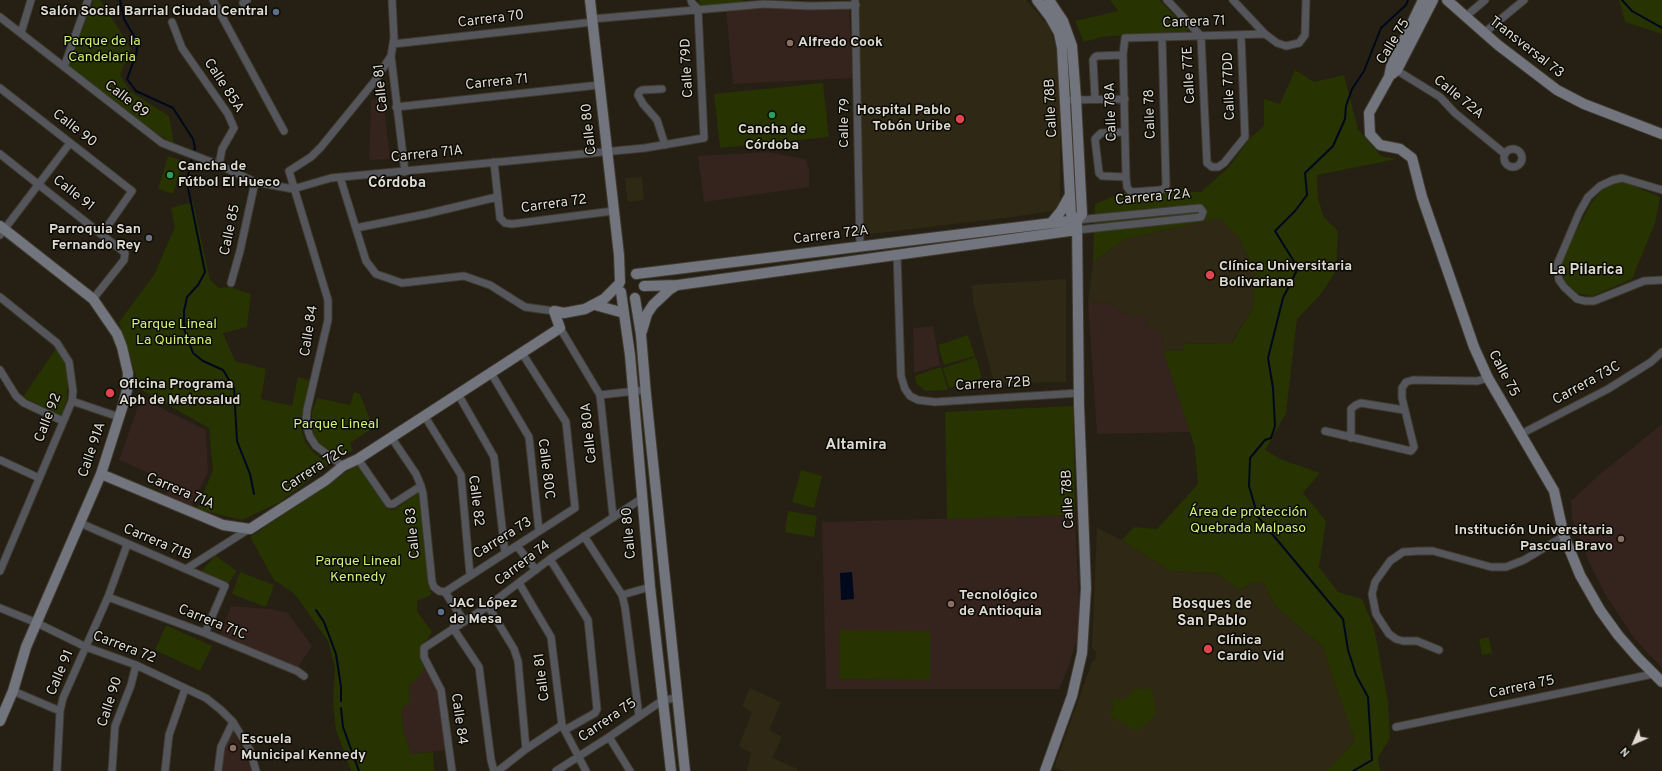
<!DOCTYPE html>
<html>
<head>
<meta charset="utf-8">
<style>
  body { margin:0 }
  #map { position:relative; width:1662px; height:771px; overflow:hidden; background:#252013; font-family:Overpass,sans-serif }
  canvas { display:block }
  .north { position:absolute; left:1614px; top:723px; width:40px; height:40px; -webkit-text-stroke:3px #0c0a05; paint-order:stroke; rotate:225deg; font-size:11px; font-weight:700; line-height:16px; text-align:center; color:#dedbd2 }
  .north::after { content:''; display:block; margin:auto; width:14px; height:18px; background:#dedbd2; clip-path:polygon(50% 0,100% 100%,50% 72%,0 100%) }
</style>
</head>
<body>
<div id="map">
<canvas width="1662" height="771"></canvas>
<div class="north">N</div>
</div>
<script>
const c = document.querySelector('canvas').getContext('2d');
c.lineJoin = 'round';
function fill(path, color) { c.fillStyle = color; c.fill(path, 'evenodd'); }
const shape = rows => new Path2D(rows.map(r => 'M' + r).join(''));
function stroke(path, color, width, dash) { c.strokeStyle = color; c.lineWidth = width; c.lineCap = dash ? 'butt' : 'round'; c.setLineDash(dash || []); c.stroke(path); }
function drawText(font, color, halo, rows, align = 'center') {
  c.font = font + ' Overpass,sans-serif'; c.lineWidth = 3; c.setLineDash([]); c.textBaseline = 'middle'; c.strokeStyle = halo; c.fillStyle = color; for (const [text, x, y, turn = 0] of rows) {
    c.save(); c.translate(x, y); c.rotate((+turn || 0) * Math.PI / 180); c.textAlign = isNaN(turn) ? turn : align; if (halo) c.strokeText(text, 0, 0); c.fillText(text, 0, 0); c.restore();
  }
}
const built = shape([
  [858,0,1026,0,1048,25,1055,43,1057,55,1060,110,1060,210,1012,217,863,235],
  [642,177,644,200,628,202,625,178],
  [1219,218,1238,236,1255,271,1253,307,1231,343,1183,344,1184,351,1163,350,1162,334,1147,329,1144,316,1129,316,1107,302,1088,303,1093,262,1125,239],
  [1066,279,1066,382,994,383,973,301,972,285],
  [1097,528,1122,540,1170,571,1216,573,1240,590,1254,582,1263,582,1275,606,1322,646,1355,741,1327,771,1066,771,1054,768,1092,662,1095,660,1096,651,1092,648],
  [750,688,781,702,769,730,782,737,772,758,798,769,797,771,747,771,751,753,739,746,752,712,742,706]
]);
const education = shape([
  [849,8,853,78,733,84,726,9],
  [383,99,390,159,369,160,371,100],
  [768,152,806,159,809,169,809,187,704,202,698,156],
  [1107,302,1129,316,1144,316,1147,329,1153,329,1162,334,1163,350,1191,432,1097,434,1088,303],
  [933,326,940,365,914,373,913,328],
  [141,398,206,430,208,472,190,509,165,498,171,483,119,460],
  [1662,424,1662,668,1634,638,1605,594,1588,560,1572,518,1571,501,1599,475],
  [1075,515,1080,630,1067,671,1059,689,826,689,822,522],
  [231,606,270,609,288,613,312,646,298,667,220,635],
  [426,666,438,685,447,750,411,754,403,729,402,709,410,701,409,683],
  [232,728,253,771,223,771,221,763,224,745]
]);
const green = shape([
  [94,0,100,0,131,48,120,75,130,91,169,116,174,144,147,127,69,67,77,40],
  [699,0,743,0,743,3,700,6],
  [1110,0,1159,0,1188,29,1186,34,1125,35,1102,37,1084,42,1075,21,1118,11],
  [1619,0,1662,0,1662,34,1625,22],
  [1295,70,1314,82,1344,75,1358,129,1381,156,1397,159,1317,175,1318,199,1324,217,1338,231,1336,271,1321,294,1297,319,1286,413,1265,450,1280,459,1320,473,1303,493,1326,521,1319,567,1338,592,1362,599,1374,628,1388,701,1390,738,1378,758,1380,771,1327,771,1355,741,1322,646,1275,606,1263,582,1254,582,1240,590,1216,573,1170,571,1122,540,1134,527,1157,529,1198,484,1195,448,1163,350,1184,351,1183,344,1232,343,1253,307,1255,271,1238,236,1219,218,1125,239,1093,262,1095,204,1127,191,1201,192,1230,166,1249,139,1264,126,1264,99,1280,104],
  [823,83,829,137,720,148,714,94],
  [168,156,183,161,173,194,158,189],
  [1615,183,1626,183,1660,197,1655,223,1632,279,1592,296,1577,293,1564,280,1561,268,1562,258,1590,205,1605,186],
  [193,202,210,280,219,288,229,287,251,294,247,327,223,333,235,361,266,369,261,399,292,406,298,377,313,381,300,424,305,442,315,454,330,464,280,502,242,520,197,509,213,470,209,428,140,389,119,322,154,275,175,227,171,208],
  [968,335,975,356,944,365,938,345],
  [57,347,63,358,68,374,67,399,61,416,23,397],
  [976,357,982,378,949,388,943,368],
  [941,367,948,390,925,391,916,383,915,376],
  [354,392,360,394,373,428,350,443,353,450,340,457,328,451,315,438,312,426,312,412,317,398,350,405],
  [1073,406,1075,515,947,519,945,412],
  [357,465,387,509,394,510,419,492,431,595,417,601,417,611,432,632,420,651,426,666,415,683,409,683,410,701,402,709,402,715,403,729,411,754,433,752,434,771,351,771,336,730,333,703,335,668,328,641,294,593,274,580,250,537],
  [801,470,822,476,814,508,792,502],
  [788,511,817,516,814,537,785,532],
  [215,555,237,571,228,584,202,571],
  [240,572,274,585,266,607,232,594],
  [166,625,212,646,200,671,155,650],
  [840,630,930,631,930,680,840,679],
  [1489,637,1492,653,1482,655,1479,639],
  [1136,688,1143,690,1147,688,1152,690,1156,713,1147,724,1135,731,1122,722,1117,721,1110,715,1114,704,1112,700,1114,698,1119,700,1126,699]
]);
const water = shape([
  [852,572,854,599,841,600,840,573]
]);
const stream = shape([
  [120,0,124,19,138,43,136,55,127,79,136,91,173,108,193,139,195,148,188,175,188,188,205,272,198,285,187,297,184,311,184,329,193,353,203,361,223,370,234,388,237,441,250,474,254,494],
  [1622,0,1632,11,1662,28],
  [316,610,324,622,336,654,341,687,341,701],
  [341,708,343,727,359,771],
  [1353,771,1372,760,1368,697,1356,675,1348,650,1343,619,1258,517,1249,486,1250,458,1265,440,1271,438,1275,426,1273,388,1268,358,1283,298,1298,268,1275,231,1295,211,1307,195,1305,173,1333,146,1345,119,1346,106,1352,89,1364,71,1381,28,1406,5,1408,0]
]);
const street = shape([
  [213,0,284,131],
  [392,0,394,38,391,56,405,172],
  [855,0,860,246],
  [1167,0,1201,36,1207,163,1212,167,1218,167,1224,163,1245,137,1241,35],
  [1233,0,1265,34,1277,43,1286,46,1299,43,1305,35,1306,0],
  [243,3,247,0],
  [0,17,162,143,219,165,255,182,293,189,331,178,645,148,704,138,698,9,692,3,691,0],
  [1465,17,1485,0],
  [592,19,764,4,810,6,856,5],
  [172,22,182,48,228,114,234,128,222,149,219,165],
  [21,33,31,0],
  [1484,33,1524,0],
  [1162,38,1166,185,1164,189,1160,190,1134,192,1130,191,1127,187,1126,177,1123,55,1125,38,1265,34],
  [393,44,593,22],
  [64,67,88,0],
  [1393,68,1440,97,1455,113,1505,154],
  [0,88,132,191,102,234],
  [662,89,642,90,639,92,638,95,643,104,657,120,665,145],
  [1095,98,1093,60,1095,57,1097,56,1123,55],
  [1066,100,1125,99],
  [396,107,599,85],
  [1125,132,1101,133,1095,139,1099,173,1102,176,1126,177],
  '1504 158a9 9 0 1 1 18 0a9 9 0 1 1-18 0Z',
  [0,154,125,253,124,260,93,299],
  [494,162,500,218,505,223,512,224,613,211],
  [340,177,366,261,376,274,402,283,464,276,490,285,525,307,554,311],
  [1662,190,1622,178,1613,180,1600,186,1588,197,1579,213,1557,265,1559,280,1564,287,1577,299,1585,301,1594,301,1644,281,1662,280],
  [1077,220,1200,208,1203,212,1201,217,1077,230],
  [356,228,426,214,497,197],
  [0,235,70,143],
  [897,254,901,376,905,389,910,396,918,400,935,402,1079,393],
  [231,283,240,251,255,182],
  [0,297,57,343,69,362,73,391,72,401,0,571],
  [560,328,600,395,613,516],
  [0,370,16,396,24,403,63,421],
  [491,373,529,437,539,531],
  [458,394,494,457,505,553],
  [600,395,645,390],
  [72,401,119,417],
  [424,415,461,475,470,575],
  [1325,431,1411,451,1414,447,1402,398,1402,388,1406,382,1413,380,1477,381,1488,378],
  [1521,434,1608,389,1651,362,1662,352],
  [391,437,416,474,421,486,423,494,432,582,434,587,439,591,445,592],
  [1351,438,1351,409,1356,405,1361,403,1404,410],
  [358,459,389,504,393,504,421,486],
  [0,460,39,478],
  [343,466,316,446,310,437,306,424,307,410,328,320,328,300,289,171,311,157,321,147,374,82,391,56],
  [80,523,225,586,205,633],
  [584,536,622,595,625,607,639,716],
  [517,546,536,570],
  [550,559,588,620,597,709,595,713,565,730],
  [186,569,249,529],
  [519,583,551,637,562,725,586,771],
  [445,592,575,508,566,422,522,353],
  [445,592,464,621],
  [622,595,650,587],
  [108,597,205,633,297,671,304,676],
  [488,606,514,649,518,661,526,749],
  [0,608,37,623,86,647,136,665,206,698,221,710,233,722,250,750,256,771],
  [453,628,479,667,491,760,494,771],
  [1439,650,1417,641,1403,641,1396,639,1389,634,1376,614,1372,594,1375,582,1390,561,1403,552,1419,551,1433,551,1491,567,1506,567,1524,560,1564,536],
  [13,691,60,711],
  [1396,727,1653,674],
  [609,737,630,771],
  [57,771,60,711,63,698,108,597,127,545],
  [112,771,115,726,131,685,136,665],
  [165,771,169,735,185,689],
  [218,771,221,747,233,722],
  [452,771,441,690,424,657,424,648,488,606,550,559,641,499],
  [498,771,526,749,562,725],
  [556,771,609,737,663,700,677,698]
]);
const secondary = shape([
  [590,0,619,255,620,282],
  [1037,0,1050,17,1059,33,1062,48,1071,214,1077,220,1079,406,1086,588,1082,653,1072,696,1045,771],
  [1049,0,1063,21,1072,46,1076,99,1082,214,1077,220],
  [1423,0,1391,67,1389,77,1369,113,1370,134,1380,145,1400,149,1412,158,1422,197,1474,347,1488,378,1554,491,1564,536,1580,575,1600,610,1618,635,1638,658,1662,682],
  [1447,0,1498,45,1557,90,1584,104,1662,134],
  [1392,74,1397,70,1433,0],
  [1052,222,1061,211,1070,195],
  [0,226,93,299,117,334,122,347,128,373,127,390,123,405,101,474,26,647,13,691,0,721],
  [636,274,1077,220],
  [644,286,678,285,1077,230],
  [621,292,630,355,650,587,671,771],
  [635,298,641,335,646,395,685,771],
  [595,305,624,313],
  [642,331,647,314,653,305,669,290,677,285],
  [101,474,223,525,250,529,326,480,343,466,358,459,560,328,554,311,564,313,585,309,604,299,619,284]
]);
const markers = [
  [276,12,4,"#5c6f8a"],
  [790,43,4,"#8d6e63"],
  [772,115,4,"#2e9e5b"],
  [960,119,5,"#e0444e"],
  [170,175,4,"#2e9e5b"],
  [149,238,4,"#6b7280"],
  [1210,275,5,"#e0444e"],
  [110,393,5,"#e0444e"],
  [1621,539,4,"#8d6e63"],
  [951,604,4,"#8d6e63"],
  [441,612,4,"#5c6f8a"],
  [1208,649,5,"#e0444e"],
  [233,748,4,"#8d6e63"]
];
const poiNames = [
  ["Salón Social Barrial Ciudad Central",268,12,"right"],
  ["Alfredo Cook",798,43],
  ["Hospital Pablo",951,111,"right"],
  ["Tobón Uribe",951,127,"right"],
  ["Cancha de",772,130,"center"],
  ["Córdoba",772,146,"center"],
  ["Cancha de",178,167],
  ["Fútbol El Hueco",178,183],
  ["Parroquia San",141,230,"right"],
  ["Fernando Rey",141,246,"right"],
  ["Clínica Universitaria",1219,267],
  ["Bolivariana",1219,283],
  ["Oficina Programa",119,385],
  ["Aph de Metrosalud",119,401],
  ["Institución Universitaria",1613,531,"right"],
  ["Pascual Bravo",1613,547,"right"],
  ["Tecnológico",959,596],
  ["de Antioquia",959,612],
  ["JAC López",449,604],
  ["de Mesa",449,620],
  ["Clínica",1217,641],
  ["Cardio Vid",1217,657],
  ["Escuela",241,740],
  ["Municipal Kennedy",241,756]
];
const streetNames = [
  ["Carrera 70",491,20,-7],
  ["Carrera 71",1194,23,-2],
  ["Calle 75",1394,42,-59],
  ["Transversal 73",1526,48,38],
  ["Calle 79D",688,68,-93],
  ["Calle 77E",1190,75,-93],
  ["Carrera 71",497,83,-6],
  ["Calle 85A",223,86,57],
  ["Calle 77DD",1230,86,-92],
  ["Calle 81",382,88,-96],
  ["Calle 72A",1458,98,39],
  ["Calle 89",126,100,38],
  ["Calle 78B",1052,108,-93],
  ["Calle 78A",1112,112,-92],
  ["Calle 78",1151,114,-92],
  ["Calle 79",845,123,-90],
  ["Calle 90",74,129,38],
  ["Calle 80",590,129,-96],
  ["Carrera 71A",427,155,-6],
  ["Calle 91",73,194,38],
  ["Carrera 72A",1153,198,-5],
  ["Carrera 72",554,205,-8],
  ["Calle 85",231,230,-78],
  ["Carrera 72A",831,236,-7],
  ["Calle 84",310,331,-81],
  ["Calle 75",1503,374,62],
  ["Carrera 73C",1587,384,-29],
  ["Carrera 72B",993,385,-3],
  ["Calle 92",49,418,-69],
  ["Calle 80A",590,433,-96],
  ["Calle 91A",93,450,-71],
  ["Calle 80C",545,469,83],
  ["Carrera 72C",315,470,-33],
  ["Carrera 71A",180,492,23],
  ["Calle 78B",1069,499,-93],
  ["Calle 82",475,501,83],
  ["Calle 83",414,533,-95],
  ["Calle 80",630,533,-95],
  ["Carrera 73",503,539,-32],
  ["Carrera 71B",157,543,23],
  ["Carrera 74",523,564,-37],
  ["Carrera 71C",212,623,22],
  ["Carrera 72",124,648,21],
  ["Calle 91",61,673,-67],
  ["Calle 81",543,677,-97],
  ["Carrera 75",1522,688,-12],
  ["Calle 90",111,702,-72],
  ["Calle 84",458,719,82],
  ["Carrera 75",608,721,-34]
];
const parkNames = [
  ["Parque de la",102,42],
  ["Candelaria",102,58],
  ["Parque Lineal",174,325],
  ["La Quintana",174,341],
  ["Parque Lineal",336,425],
  ["Área de protección",1248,513],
  ["Quebrada Malpaso",1248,529],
  ["Parque Lineal",358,562],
  ["Kennedy",358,578]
];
const neighbourhoodNames = [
  ["Córdoba",397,184],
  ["La Pilarica",1586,271],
  ["Altamira",856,446],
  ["Bosques de",1212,605],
  ["San Pablo",1212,622]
];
fill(built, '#2f2815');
fill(education, '#35231d');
fill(green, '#273300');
fill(water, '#00081c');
stroke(stream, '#00081c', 2);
stroke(street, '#3f3a2e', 9);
stroke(secondary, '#3f3a2e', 12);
stroke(street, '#54565c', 7);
stroke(secondary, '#72747e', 10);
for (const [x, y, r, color] of markers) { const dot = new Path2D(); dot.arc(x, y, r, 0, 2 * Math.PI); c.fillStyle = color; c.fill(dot); stroke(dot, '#0c0a05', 1.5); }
drawText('bold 14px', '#dedbd2', '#0c0a05', poiNames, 'left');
drawText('14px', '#dedbd2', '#0c0a05', streetNames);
drawText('14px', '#cff278', '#0c0a05', parkNames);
drawText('bold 15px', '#dedbd2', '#0c0a05', neighbourhoodNames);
</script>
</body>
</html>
